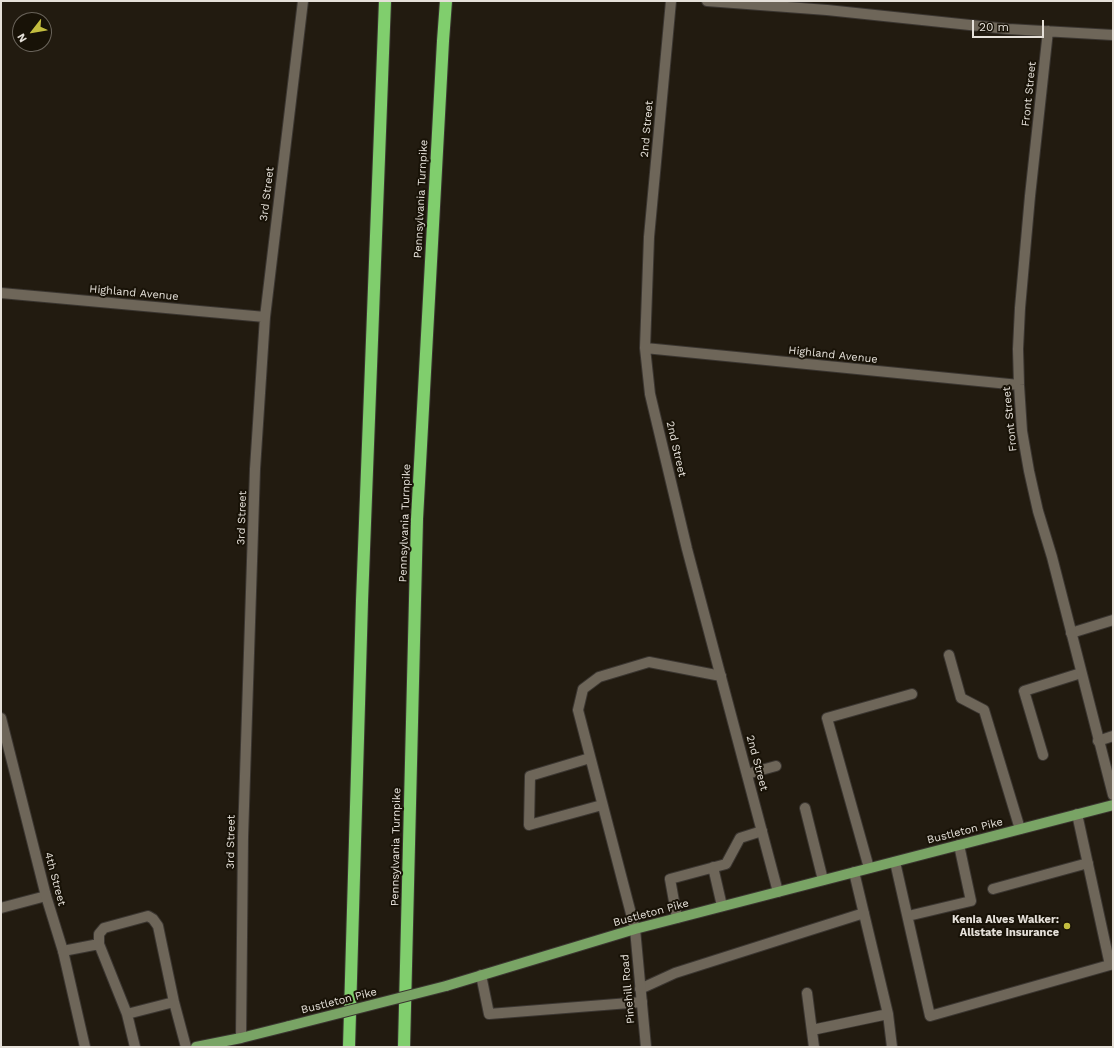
<!DOCTYPE html>
<html>
<head>
<meta charset="utf-8">
<style>
  body { margin:0 }
  #map { position:relative; width:1114px; height:1048px; overflow:hidden; background:#221b10; font-family:"Work Sans",sans-serif }
  canvas { display:block }
  .frame { position:absolute; inset:0; border:2px solid #e5e0d9; pointer-events:none }
  .north { position:absolute; left:12px; top:12px; width:40px; height:40px; box-sizing:border-box; background:#181207; border:1px solid #6a645b; border-radius:50%; rotate:239deg; font-size:11px; font-weight:700; line-height:16px; text-align:center; color:#e5e0d9 }
  .north::after { content:''; display:block; margin:auto; width:14px; height:18px; background:#c3bd3f; clip-path:polygon(50% 0,100% 100%,50% 72%,0 100%) }
  .scale { position:absolute; left:972px; top:20px; width:72px; height:18px; box-sizing:border-box; border:2px solid #e5e0d9; border-top:0; padding-left:5px; font-size:12px; line-height:14px; white-space:nowrap; color:#e5e0d9; -webkit-text-stroke:3px #181207; paint-order:stroke }
</style>
</head>
<body>
<div id="map">
<canvas width="1114" height="1048"></canvas>
<div class="frame"></div>
<div class="north">N</div>
<div class="scale">20 m</div>
</div>
<script>
const c = document.querySelector('canvas').getContext('2d');
c.lineJoin = 'round';
const shape = rows => new Path2D(rows.map(r => 'M' + r).join(''));
function stroke(path, color, width, dash) { c.strokeStyle = color; c.lineWidth = width; c.lineCap = dash ? 'butt' : 'round'; c.setLineDash(dash || []); c.stroke(path); }
function drawText(font, color, halo, rows, align = 'center') {
  c.font = font + ' "Work Sans",sans-serif'; c.lineWidth = 4; c.setLineDash([]); c.textBaseline = 'middle'; c.strokeStyle = halo; c.fillStyle = color; for (const [text, x, y, turn = 0] of rows) {
    c.save(); c.translate(x, y); c.rotate((+turn || 0) * Math.PI / 180); c.textAlign = isNaN(turn) ? turn : align; if (halo) c.strokeText(text, 0, 0); c.fillText(text, 0, 0); c.restore();
  }
}
const service = shape([
  [1071,633,1113,620],
  [949,655,961,698,984,710,1020,829],
  [1098,741,1113,736],
  [1043,755,1024,691,1081,673],
  [590,758,530,776,529,825,602,805],
  [747,774,776,766],
  [805,808,823,880],
  [1077,814,1110,965],
  [895,862,930,1016,1113,964],
  [713,867,722,906],
  [869,868,827,718,912,694],
  [854,872,888,1014,892,1047],
  [993,889,1088,863],
  [1,908,46,896],
  [908,916,971,901,959,845],
  [677,918,670,879,726,864,740,838,762,831],
  [635,929,578,710,583,689,599,677,649,662,721,676],
  [99,944,127,1014,135,1047],
  [63,951,99,944,99,934,104,928,148,916,153,919,158,926,174,1002,186,1047],
  [481,975,489,1014,642,1002],
  [640,989,675,973,864,913],
  [807,993,814,1047],
  [127,1014,174,1002],
  [812,1030,888,1014]
]);
const minor = shape([
  [671,1,649,237,645,348,650,394,687,549,778,892],
  [707,1,827,10,1008,29,1113,35],
  [1048,31,1030,196,1020,308,1018,349,1019,385,1022,431,1029,471,1038,511,1052,557,1113,795],
  [1,293,265,317],
  [645,348,1019,385],
  [1,718,46,896,63,951,85,1047],
  [635,929,646,1047],
  [241,1038,243,837,255,469,265,317,303,1]
]);
const primary = shape([
  [446,986,635,929,1113,805],
  [196,1047,241,1038,289,1026]
]);
const motorway = shape([
  [349,1047,362,601,385,1],
  [404,1047,417,519,443,41,446,1]
]);
const primaryBridge = shape([
  [289,1026,446,986]
]);
const markers = [
  [1067,926,4,"#c3bd3f"]
];
const streetNames = [
  ["Front Street",1029,94,-84],
  ["2nd Street",647,129,-85],
  ["3rd Street",267,194,-83],
  ["Pennsylvania Turnpike",421,199,-87],
  ["Highland Avenue",134,293,5],
  ["Highland Avenue",833,355,6],
  ["Front Street",1010,419,-96],
  ["2nd Street",676,449,77],
  ["3rd Street",242,518,-88],
  ["Pennsylvania Turnpike",405,523,-88],
  ["2nd Street",757,763,75],
  ["Bustleton Pike",965,831,-14],
  ["3rd Street",231,842,-89],
  ["Pennsylvania Turnpike",396,847,-89],
  ["4th Street",55,879,75],
  ["Bustleton Pike",651,913,-15],
  ["Pinehill Road",628,989,-95],
  ["Bustleton Pike",339,1001,-14]
];
const poiNames = [
  ["Kenia Alves Walker:",1059,920],
  ["Allstate Insurance",1059,933]
];
stroke(service, '#3b3631', 12);
stroke(minor, '#3b3631', 12);
stroke(primary, '#3b3631', 12);
stroke(motorway, '#3b3631', 14);
stroke(service, '#6e6659', 10);
stroke(minor, '#6e6659', 10);
stroke(primary, '#79a465', 10);
stroke(motorway, '#80ce6d', 12);
stroke(primaryBridge, '#3b3631', 12, []);
stroke(primaryBridge, '#79a465', 10);
for (const [x, y, r, color] of markers) { const dot = new Path2D(); dot.arc(x, y, r, 0, 2 * Math.PI); c.fillStyle = color; c.fill(dot); stroke(dot, '#181207', 1.5); }
drawText('11px', '#e5e0d9', '#181207', streetNames);
drawText('bold 11px', '#e5e0d9', '#181207', poiNames, 'right');
</script>
</body>
</html>
